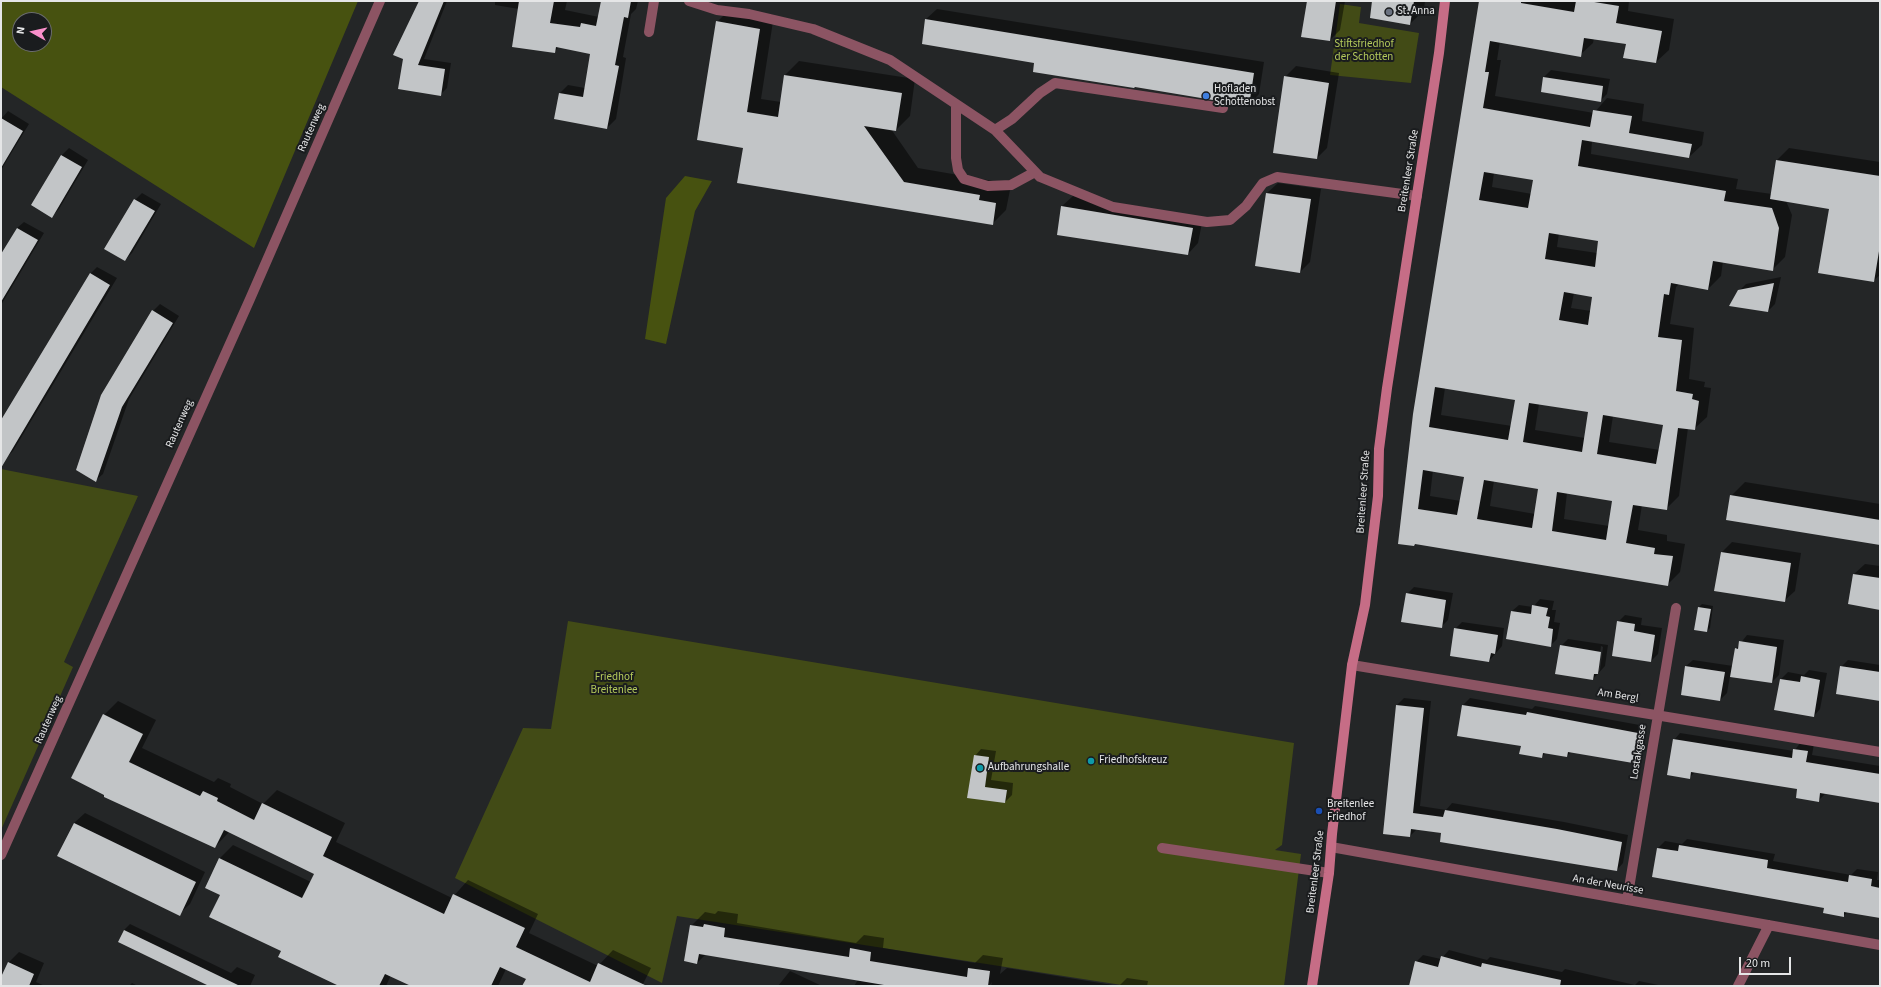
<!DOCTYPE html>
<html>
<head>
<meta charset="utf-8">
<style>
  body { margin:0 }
  #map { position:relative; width:1881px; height:987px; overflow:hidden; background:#242627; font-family:"Source Sans 3",sans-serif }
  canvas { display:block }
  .frame { position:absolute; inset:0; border:2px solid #e5e6e7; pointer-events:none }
  .north { position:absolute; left:12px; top:12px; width:40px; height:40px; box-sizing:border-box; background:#1a1c1e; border:1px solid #6b6d6e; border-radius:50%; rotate:278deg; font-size:11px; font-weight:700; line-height:16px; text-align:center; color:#e5e6e7 }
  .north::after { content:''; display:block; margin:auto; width:14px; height:18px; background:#f98fca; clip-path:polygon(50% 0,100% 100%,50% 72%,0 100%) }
  .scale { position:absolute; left:1739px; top:957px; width:52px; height:18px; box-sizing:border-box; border:2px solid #e5e6e7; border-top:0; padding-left:5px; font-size:12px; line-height:14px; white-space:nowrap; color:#e5e6e7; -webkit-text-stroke:3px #1a1c1e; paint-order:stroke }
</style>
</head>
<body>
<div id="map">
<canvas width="1881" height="987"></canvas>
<div class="frame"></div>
<div class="north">N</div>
<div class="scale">20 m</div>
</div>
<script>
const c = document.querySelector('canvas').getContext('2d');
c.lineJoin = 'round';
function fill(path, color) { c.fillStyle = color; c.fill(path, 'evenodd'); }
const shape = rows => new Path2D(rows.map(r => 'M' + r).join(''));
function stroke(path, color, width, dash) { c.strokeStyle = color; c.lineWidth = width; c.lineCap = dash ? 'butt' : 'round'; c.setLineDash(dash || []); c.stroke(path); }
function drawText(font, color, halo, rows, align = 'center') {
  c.font = font + ' "Source Sans 3",sans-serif'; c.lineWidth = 4; c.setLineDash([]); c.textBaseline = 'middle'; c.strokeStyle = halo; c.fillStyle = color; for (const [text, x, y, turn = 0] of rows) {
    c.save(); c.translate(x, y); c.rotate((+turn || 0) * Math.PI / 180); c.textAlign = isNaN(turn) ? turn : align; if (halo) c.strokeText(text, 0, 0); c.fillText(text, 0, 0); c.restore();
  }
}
const green = shape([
  [1340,4,1361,7,1359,23,1419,33,1411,83,1330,75],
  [1,469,138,496,64,662,73,667,1,830],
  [568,621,1294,743,1282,845,1275,850,1301,854,1284,986,1128,986,677,916,662,983,455,878,523,728,551,729]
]);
const forest = shape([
  [1,1,358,1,254,248,1,87],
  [20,20,44,20,44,44,20,44],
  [685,176,712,181,695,211,666,344,645,339,666,198]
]);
const shadow = shape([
  [419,1,447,1,424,59,451,63,447,88,440,95,399,88],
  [495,1,567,1,565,10,599,17,602,1,638,1,636,9,631,14,623,57,626,58,616,119,607,128,555,118,560,93,568,85,585,88,591,53,559,47,554,52,519,9,495,5],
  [1308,1,1345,1,1340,30,1330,40],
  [1373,1,1425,1,1424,10,1410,24],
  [1480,1,1629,1,1628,11,1674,19,1669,50,1656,62,1624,57,1627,43,1594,38,1593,43,1580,55,1500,41,1497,60,1501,60,1495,96,1594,113,1607,98,1644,104,1642,121,1704,132,1702,145,1689,157,1592,141,1591,154,1738,179,1736,189,1772,194,1777,160,1789,148,1880,162,1880,275,1873,281,1830,208,1786,201,1792,215,1785,257,1772,270,1723,261,1721,276,1708,289,1679,284,1676,287,1670,324,1694,328,1689,379,1705,382,1704,387,1711,388,1707,417,1694,429,1688,428,1679,496,1666,509,1642,505,1638,530,1667,535,1667,541,1685,544,1680,572,1667,585,1416,543,1399,543],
  [1494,173,1534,179,1532,194,1492,187],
  [1559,233,1599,240,1597,253,1557,247],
  [1574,293,1593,296,1591,311,1571,308],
  [1445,388,1516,400,1512,426,1441,415],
  [1539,404,1589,412,1585,438,1535,430],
  [1613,416,1664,424,1660,450,1609,442],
  [1433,470,1465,476,1461,501,1430,496],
  [1494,481,1539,488,1535,514,1490,506],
  [1567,493,1613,500,1609,526,1564,519],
  [731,8,774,15,761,99,781,102,785,75,799,61,915,79,910,116,896,130,891,129,918,168,993,181,1010,190,1006,210,992,224,744,147,717,22],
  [937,9,1264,62,1259,94,1249,105,1035,62,923,43,926,19],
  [1296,66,1339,73,1327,148,1317,158,1285,77],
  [1551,70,1610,79,1607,94,1600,101,1542,91,1544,77],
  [8,111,29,124,1,170,1,119],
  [69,148,88,160,59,209,52,216,33,205,62,155],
  [1278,183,1321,189,1310,262,1300,272,1267,193],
  [142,193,161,204,132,253,125,260,106,248,135,200],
  [1073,196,1203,218,1198,243,1188,254,1062,206],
  [24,222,44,233,1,305,1,256,17,228],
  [97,267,117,278,13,451,6,458,1,455,1,422,90,274],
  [1781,277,1775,304,1768,311,1739,291,1746,284],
  [160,304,179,316,129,399,103,474,96,480,153,311],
  [1745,482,1880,504,1880,544,1731,496],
  [1732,542,1801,553,1795,591,1784,601,1716,590,1722,552],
  [1865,564,1880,566,1880,609,1854,574],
  [1414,587,1453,593,1448,620,1441,627,1407,594],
  [1540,599,1554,601,1552,610,1556,610,1554,622,1560,623,1557,639,1550,646,1512,611,1519,605,1533,607],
  [1702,604,1713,606,1710,628,1707,631,1699,607],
  [1625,615,1642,618,1641,625,1662,628,1658,654,1651,661,1618,622],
  [1462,622,1504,628,1502,646,1489,661,1455,629],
  [1747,635,1784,640,1779,675,1772,682,1730,676,1727,693,1720,700,1686,666,1693,660,1733,666,1736,649],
  [1568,639,1608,645,1605,666,1593,679,1561,646],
  [1601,646,1603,647,1600,670,1598,672],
  [1848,660,1880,665,1880,700,1841,667],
  [1809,670,1827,673,1820,709,1814,716,1781,679,1788,672,1804,675],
  [1404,698,1431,701,1420,806,1446,810,1452,803,1564,822,1628,835,1623,863,1617,870,1442,833,1417,829,1410,836,1397,705],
  [1470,698,1532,709,1535,706,1645,726,1640,755,1633,762,1571,752,1567,756,1546,752,1542,757,1522,745,1458,735,1463,705],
  [118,701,156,720,142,748,214,782,218,778,231,784,230,787,263,804,277,790,345,823,336,842,452,898,468,880,538,914,529,933,598,966,613,950,651,968,642,986,523,986,527,979,506,969,498,986,411,986,391,975,386,986,341,986,282,950,221,894,219,859,233,845,311,882,315,873,229,832,215,847,105,796,104,715],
  [1680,733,1794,751,1801,742,1814,744,1812,755,1880,766,1880,802,1825,794,1818,801,1798,788,1695,772,1690,777,1674,740],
  [981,749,996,751,991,780,1013,783,1012,795,1005,802,969,797,975,756],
  [85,813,205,872,190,904,179,914,74,823],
  [1687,839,1775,854,1773,861,1851,875,1857,869,1878,872,1877,880,1880,880,1880,917,1848,912,1843,916,1825,907,1658,848,1665,841,1682,844],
  [718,911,738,914,737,923,856,943,864,935,884,938,883,948,975,963,983,955,1003,958,1000,974,1007,968,1119,986,991,986,992,982,989,986,888,985,887,986,854,986,858,980,706,954,697,963,691,926,705,912,715,914],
  [130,924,231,973,237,967,255,975,250,986,211,986,119,941,124,930],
  [1449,950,1487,960,1490,957,1562,972,1565,969,1635,985,1639,981,1663,986,1410,986,1416,962,1423,955,1441,959],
  [19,952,44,963,36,982,45,986,1,986,1,979,9,962],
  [790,971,822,986,778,986],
  [1127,978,1148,981,1147,986,1119,986],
  [132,983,138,986,129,986]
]);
const building = shape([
  [419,1,444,1,418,65,445,69,441,96,398,89,403,59,393,55],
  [519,1,554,1,550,23,580,27,581,23,596,26,601,1,631,1,628,18,624,17,615,65,619,66,607,129,554,119,559,93,583,97,590,54,556,47,555,53,512,47],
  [1307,1,1336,1,1330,41,1301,37],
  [1372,1,1414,1,1410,25,1370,18],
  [1479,1,1521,1,1521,3,1574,12,1576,1,1588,1,1619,6,1616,23,1662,31,1656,63,1623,58,1626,44,1584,38,1581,57,1490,41,1485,72,1489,72,1483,108,1590,127,1593,110,1632,116,1629,133,1692,144,1689,158,1582,140,1578,166,1726,191,1724,201,1772,208,1779,228,1773,271,1713,261,1708,290,1671,283,1669,295,1664,294,1658,337,1682,340,1676,391,1693,394,1692,399,1699,401,1695,430,1678,428,1667,510,1633,505,1626,543,1655,548,1654,554,1673,556,1668,586,1415,544,1414,546,1398,544,1413,414],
  [1484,172,1533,180,1528,208,1479,200],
  [1549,233,1598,241,1595,267,1545,259],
  [1564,292,1592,297,1588,325,1559,320],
  [1435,387,1515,400,1508,440,1429,427],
  [1529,403,1588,412,1582,452,1523,442],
  [1603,415,1663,425,1656,464,1597,454],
  [1423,470,1464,477,1457,515,1418,509],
  [1484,480,1538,489,1532,528,1477,519],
  [1557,492,1612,501,1606,540,1552,531],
  [925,19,1254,73,1249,106,1135,87,1134,88,1033,72,1034,63,922,44],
  [716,21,760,29,747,112,778,117,784,75,902,93,896,131,864,126,904,182,980,195,979,200,996,203,993,225,737,183,743,148,697,140],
  [1284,76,1329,83,1317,159,1273,153],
  [1543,77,1603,86,1601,102,1541,92],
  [1,118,23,131,1,168],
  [61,155,82,167,52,218,31,205],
  [1776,160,1880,176,1880,245,1874,282,1818,273,1829,209,1770,199],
  [1266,193,1311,199,1300,273,1255,266],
  [134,199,155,211,125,261,104,249],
  [1061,206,1193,228,1188,255,1057,235],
  [17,228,38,240,1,302,1,254],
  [90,273,110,285,1,468,1,420],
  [1774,283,1768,312,1729,306,1738,290],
  [152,310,173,323,122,407,96,482,76,470,101,395],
  [1730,495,1880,520,1880,545,1726,520],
  [1721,552,1791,563,1785,602,1714,591],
  [1853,574,1880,578,1880,610,1848,604],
  [1406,593,1446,600,1442,628,1401,622],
  [1532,605,1548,608,1546,616,1550,617,1548,628,1553,629,1551,647,1506,639,1511,611,1531,614],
  [1698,607,1711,609,1707,632,1694,630],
  [1617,621,1635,624,1634,631,1655,635,1651,662,1612,656],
  [1454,628,1498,635,1495,654,1491,653,1489,662,1450,656],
  [1739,641,1777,647,1772,683,1730,677,1735,648,1738,649],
  [1560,645,1601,652,1598,674,1594,674,1593,680,1555,674],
  [1685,666,1725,672,1720,701,1681,695],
  [1840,666,1880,672,1880,701,1836,694],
  [1801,676,1820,680,1814,717,1774,710,1780,679,1800,682],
  [1396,705,1424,708,1413,813,1443,817,1445,810,1557,829,1622,842,1617,871,1440,842,1441,833,1411,829,1410,837,1383,834],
  [1462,705,1526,715,1527,712,1638,733,1633,763,1568,752,1567,757,1543,753,1542,758,1519,754,1521,746,1457,736],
  [103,714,143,734,129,762,200,796,203,791,218,798,217,801,254,820,262,803,332,837,323,856,444,914,453,894,525,928,516,947,590,982,598,963,647,986,522,986,526,979,500,967,491,986,411,986,385,974,379,986,339,986,278,957,281,951,209,917,220,895,205,888,219,858,302,898,314,874,224,830,215,848,104,797,104,795,71,778],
  [1673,739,1792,758,1793,749,1808,751,1806,762,1880,774,1880,803,1820,793,1819,802,1796,798,1797,789,1691,772,1690,779,1667,775],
  [974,755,989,757,985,787,1007,790,1005,803,967,798],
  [74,823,196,882,180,916,57,856],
  [1679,845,1768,860,1767,868,1848,882,1849,875,1872,879,1871,886,1880,888,1880,918,1844,912,1844,917,1823,913,1824,908,1652,877,1657,848,1678,851],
  [704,924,725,928,724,937,849,957,850,948,871,952,870,961,967,977,968,968,990,971,988,986,890,986,699,954,697,964,684,961,690,925,703,927],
  [124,930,240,986,209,986,118,942],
  [1441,956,1481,967,1482,963,1561,980,1560,986,1409,986,1415,961,1438,967],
  [8,962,34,974,29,986,1,986,1,977]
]);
const service = shape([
  [689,1,717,10,749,14,813,29,890,60,995,130,1040,177,1113,207,1207,222,1230,220,1246,206,1263,183,1277,177,1417,196],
  [956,105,956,158,958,170,964,179,988,186,1011,185,1035,172],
  [995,130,1012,119,1040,93,1055,83,1223,108],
  [1162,848,1329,873]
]);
const minor = shape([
  [649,32,654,1],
  [1352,665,1880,752],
  [1331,847,1880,945],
  [1627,900,1676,608],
  [1738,986,1769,925]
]);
const tertiary = shape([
  [1,855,250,299,380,1]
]);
const secondary = shape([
  [1312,986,1329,873,1332,834,1352,665,1365,605,1378,496,1379,449,1387,388,1439,53,1445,1]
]);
const markers = [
  [1389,12,4,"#6b7280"],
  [1206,96,4,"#3f7fe0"],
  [1091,761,4,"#0f9aa8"],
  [980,768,4,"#0f9aa8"],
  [1319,811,4,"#1a4fb4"]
];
const poiNames = [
  ["St. Anna",1397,12],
  ["Hofladen",1214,90],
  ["Schottenobst",1214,103],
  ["Friedhofskreuz",1099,761],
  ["Aufbahrungshalle",988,768],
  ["Breitenlee",1327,805],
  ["Friedhof",1327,818]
];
const parkNames = [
  ["Stiftsfriedhof",1364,45],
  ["der Schotten",1364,58],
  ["Friedhof",614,678],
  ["Breitenlee",614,691]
];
const streetNames = [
  ["Rautenweg",312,128,-66],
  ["Breitenleer Straße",1409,171,-81],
  ["Rautenweg",180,424,-66],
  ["Breitenleer Straße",1364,492,-86],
  ["Am Bergl",1618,696,9],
  ["Rautenweg",49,720,-66],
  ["Lostakgasse",1639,752,-81],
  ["Breitenleer Straße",1316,872,-83],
  ["An der Neurisse",1608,885,10]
];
fill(green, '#424b16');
fill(forest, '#475210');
fill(shadow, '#0007');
fill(building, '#c2c5c7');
stroke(service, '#8c5463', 10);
stroke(minor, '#8c5463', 10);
stroke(tertiary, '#8c5463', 10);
stroke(secondary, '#c66d86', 10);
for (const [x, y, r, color] of markers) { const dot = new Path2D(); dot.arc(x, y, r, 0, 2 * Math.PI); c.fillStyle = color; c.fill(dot); stroke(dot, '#1a1c1e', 1.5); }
drawText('11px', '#e5e6e7', '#1a1c1e', poiNames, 'left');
drawText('11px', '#b5cb5b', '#1a1c1e', parkNames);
drawText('11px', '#e5e6e7', '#1a1c1e', streetNames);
</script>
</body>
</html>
